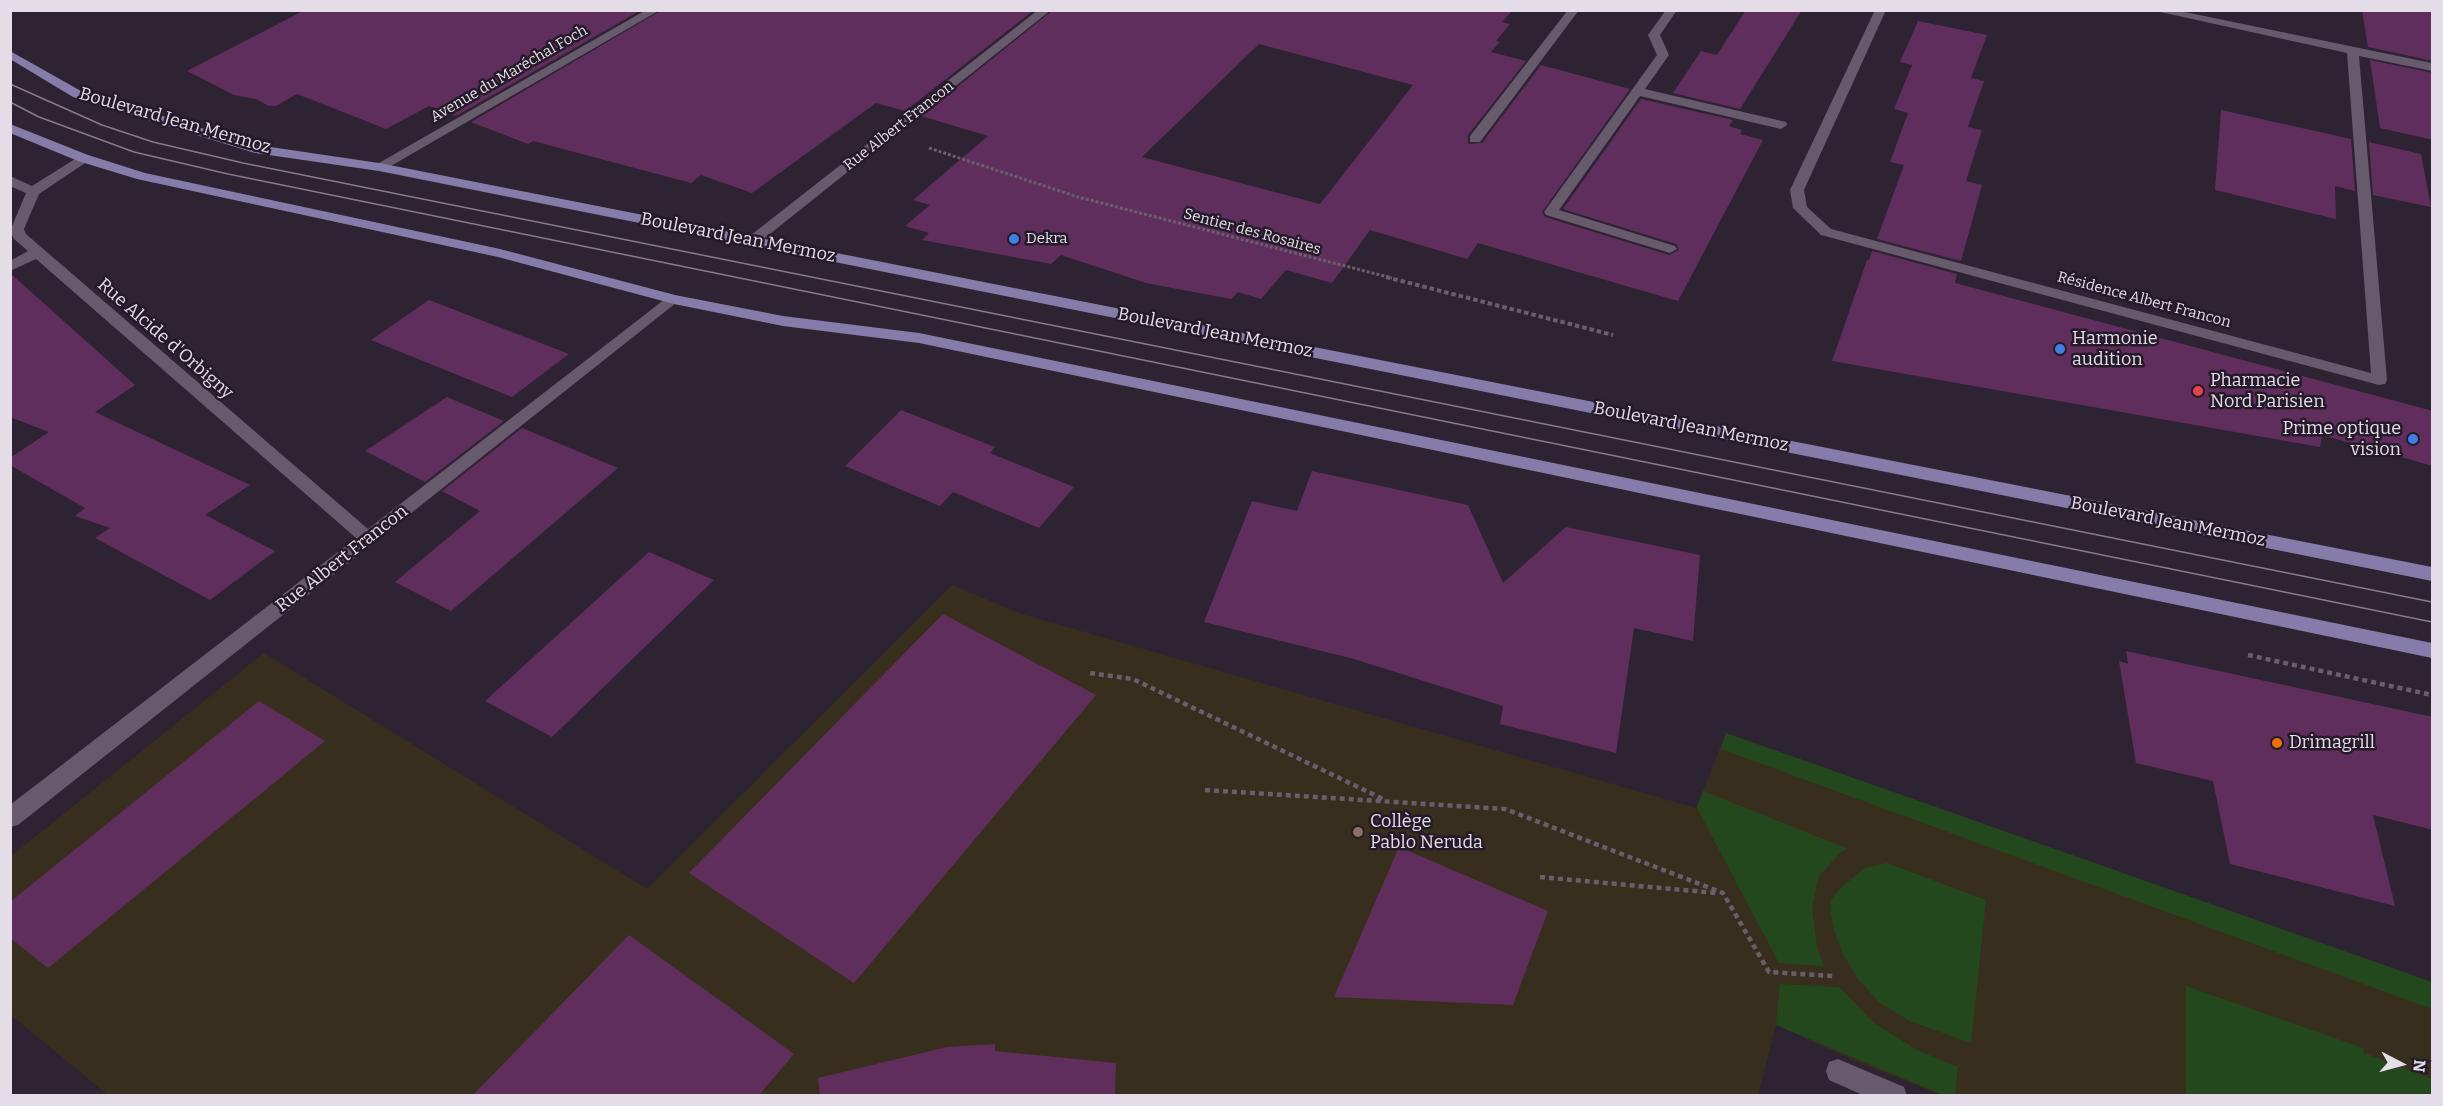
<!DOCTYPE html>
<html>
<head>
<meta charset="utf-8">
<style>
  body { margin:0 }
  #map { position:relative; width:2443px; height:1106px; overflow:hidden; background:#2e2333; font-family:Bitter,serif }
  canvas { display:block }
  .frame { position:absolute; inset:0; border:12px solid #e4dde8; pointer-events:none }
  .north { position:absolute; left:2371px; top:1034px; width:60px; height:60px; -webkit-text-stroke:4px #251a29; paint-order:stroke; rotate:96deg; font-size:16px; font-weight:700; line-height:24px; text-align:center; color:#e4dde8 }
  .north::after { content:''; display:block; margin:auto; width:21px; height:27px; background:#e4dde8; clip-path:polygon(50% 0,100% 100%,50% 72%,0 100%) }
</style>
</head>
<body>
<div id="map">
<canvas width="2443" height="1106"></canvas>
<div class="frame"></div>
<div class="north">N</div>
</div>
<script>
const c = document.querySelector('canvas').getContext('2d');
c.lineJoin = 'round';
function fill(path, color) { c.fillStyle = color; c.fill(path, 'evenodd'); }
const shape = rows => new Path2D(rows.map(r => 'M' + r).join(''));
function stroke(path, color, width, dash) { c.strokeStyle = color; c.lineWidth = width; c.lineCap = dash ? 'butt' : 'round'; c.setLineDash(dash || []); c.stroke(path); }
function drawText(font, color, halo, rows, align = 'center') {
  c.font = font + ' Bitter,serif'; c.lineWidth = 5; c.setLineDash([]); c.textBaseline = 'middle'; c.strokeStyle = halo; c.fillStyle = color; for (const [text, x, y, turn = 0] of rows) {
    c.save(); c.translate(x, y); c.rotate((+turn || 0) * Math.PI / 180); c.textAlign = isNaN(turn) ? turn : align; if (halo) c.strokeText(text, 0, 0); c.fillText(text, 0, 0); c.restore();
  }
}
const education = shape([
  [952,585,1022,614,1696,808,1726,733,2432,982,2432,1095,1942,1095,1862,1064,1776,1025,1758,1096,109,1096,11,1015,11,856,264,653,647,889]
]);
const green = shape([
  [1726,733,2432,982,2432,1009,1721,749],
  [1703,791,1848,849,1841,852,1819,876,1812,908,1817,947,1824,966,1779,963,1697,808],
  [1887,863,1986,900,1971,1043,1910,1021,1879,1002,1859,980,1843,954,1835,934,1831,914,1831,900,1839,889,1865,868],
  [1780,984,1839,987,1874,1023,1917,1050,1958,1067,1955,1095,1943,1095,1776,1025],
  [2186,986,2363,1048,2364,1053,2432,1079,2432,1095,2186,1095]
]);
const building = shape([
  [305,10,641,10,456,116,429,106,386,129,297,94,276,106,269,106,256,99,234,95,187,71],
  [662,10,1034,10,905,111,876,103,752,193,701,175,691,183,533,141,528,144,471,122],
  [1053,10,1513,10,1502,22,1510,24,1496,41,1500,42,1491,52,1526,61,1468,135,1468,144,1482,143,1541,65,1630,89,1542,212,1545,217,1669,255,1679,250,1676,244,1563,209,1641,99,1733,120,1729,126,1742,130,1740,134,1763,140,1678,301,1478,243,1467,259,1370,230,1332,283,1286,270,1261,299,1238,292,1231,299,1146,283,1061,255,1051,264,922,240,929,233,905,226,930,205,913,200,988,136,921,116],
  [1259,44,1413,85,1320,204,1142,157],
  [1746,10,1802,10,1740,109,1673,93,1701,51,1717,55],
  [2362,10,2433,10,2433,61,2368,47],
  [1918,21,1987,35,1971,78,1984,81,1968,127,1982,130,1966,181,1982,185,1961,261,1877,239,1904,165,1890,162,1908,113,1894,109,1912,65,1900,62],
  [2370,60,2433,73,2433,140,2380,128],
  [2221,110,2351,139,2355,191,2335,186,2336,219,2215,190],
  [2369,142,2421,154,2431,207,2373,195],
  [1872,251,1957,274,1955,283,2433,411,2433,466,2322,435,2320,447,1832,361,1867,260,1869,260],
  [10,273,135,385,95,412,250,485,205,515,275,551,210,600,95,538,110,528,75,516,85,508,10,465,10,458,49,432,10,417],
  [429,300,569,354,512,397,371,340],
  [447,397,504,421,425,482,365,451],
  [901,410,995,447,990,453,1074,487,1039,528,953,492,940,506,845,466],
  [522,428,618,468,451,611,395,582,480,511,442,491],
  [1312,471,1468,505,1503,583,1566,527,1700,555,1693,641,1634,628,1616,753,1500,724,1503,706,1354,659,1204,622,1252,501,1297,511],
  [649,552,714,580,552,737,485,701],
  [943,614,1096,695,854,983,689,873],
  [2126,651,2433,717,2433,830,2373,815,2395,906,2230,864,2213,781,2136,763,2119,661,2128,664],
  [259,701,325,741,48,968,10,938,10,902],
  [1399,847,1548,911,1513,1005,1334,997],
  [629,935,794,1054,759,1095,473,1095],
  [995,1044,995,1051,1116,1063,1115,1095,820,1095,818,1078,947,1047]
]);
const pathFar2 = shape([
  [929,148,1078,197,1392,278]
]);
const pathFar1 = shape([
  [1386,277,1613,335]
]);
const path = shape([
  [2248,655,2432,695],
  [1090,673,1133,679,1383,799],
  [1205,790,1505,809,1723,893,1769,972,1833,976],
  [1540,877,1716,893]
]);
const minor = shape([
  [646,10,660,10,384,170,374,170,372,167,646,10],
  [1038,10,1051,10,756,245,746,245,746,239,1038,10],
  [1568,10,1579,10,1480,142,1470,142,1470,136,1568,10],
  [1666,10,1677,10,1660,35,1669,55,1645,89,1786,122,1787,125,1781,129,1640,96,1559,210,1675,246,1677,249,1670,253,1546,215,1544,212,1657,55,1648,35,1666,10],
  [1875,10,1886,10,1804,190,1807,207,1831,229,2371,373,2347,53,2151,10,2175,10,2432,63,2432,71,2359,56,2387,380,2385,384,2379,385,1821,235,1793,208,1790,190,1875,10],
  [83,154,90,158,88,161,39,194,24,229,26,234,368,529,669,296,679,296,681,299,18,825,10,827,10,805,356,538,36,259,10,271,10,261,28,251,14,239,10,231,26,193,10,186,10,176,32,186,83,154],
  [1838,1059,1904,1087,1907,1096,1865,1096,1829,1080,1826,1071,1829,1062,1838,1059]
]);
const major = shape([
  [10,51,81,91,257,145,379,163,2432,567,2432,581,379,171,255,153,73,97,10,59,10,51],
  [10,124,88,155,145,173,500,249,675,295,783,316,919,333,2432,643,2432,658,919,343,783,326,674,304,498,257,137,179,78,161,10,133,10,124]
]);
const tram = shape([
  [10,84,102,125,153,142,243,163,2432,602],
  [10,102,39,117,134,152,228,174,2432,622]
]);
const markers = [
  [1014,239,6,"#3f7fe0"],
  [2060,349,6,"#3f7fe0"],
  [2198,391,6,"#e0444e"],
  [2413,439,6,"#3f7fe0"],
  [2277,743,6,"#e8710a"],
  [1358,832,6,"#8d6e63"]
];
const farStreetnames = [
  ["Avenue du Maréchal Foch",509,74,-30],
  ["Rue Albert Francon",899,126,-38],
  ["Sentier des Rosaires",1252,232,15],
  ["Résidence Albert Francon",2144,300,15]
];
const farPoinames = [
  ["Dekra",1026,239]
];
const streetNames = [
  ["Boulevard Jean Mermoz",175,121,16],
  ["Boulevard Jean Mermoz",738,238,11],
  ["Boulevard Jean Mermoz",1215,333,11],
  ["Rue Alcide d'Orbigny",165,339,41],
  ["Boulevard Jean Mermoz",1691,427,11],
  ["Boulevard Jean Mermoz",2168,522,11],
  ["Rue Albert Francon",342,559,-38]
];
const poiNames = [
  ["Harmonie",2072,339],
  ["audition",2072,360],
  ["Pharmacie",2210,381],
  ["Nord Parisien",2210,402],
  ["Prime optique",2401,429,"right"],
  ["vision",2401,450,"right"],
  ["Drimagrill",2289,743],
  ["Collège",1370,822],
  ["Pablo Neruda",1370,843]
];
fill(education, '#382e1e');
fill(green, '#23481d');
fill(building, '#602e5c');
stroke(pathFar2, '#685e6d', 3, [3, 2]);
stroke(pathFar1, '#685e6d', 4, [4.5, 3]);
stroke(path, '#685e6d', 4.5, [5, 4]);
fill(minor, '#675a6c');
fill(major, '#867caa');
stroke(tram, '#857c89', 1.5);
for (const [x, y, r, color] of markers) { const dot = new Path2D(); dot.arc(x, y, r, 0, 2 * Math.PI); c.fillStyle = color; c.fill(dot); stroke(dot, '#251a29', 2); }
drawText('15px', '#e4dde8', '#251a29', farStreetnames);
drawText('15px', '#e4dde8', '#251a29', farPoinames, 'left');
drawText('18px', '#e4dde8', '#251a29', streetNames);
drawText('18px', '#e4dde8', '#251a29', poiNames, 'left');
</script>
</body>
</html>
